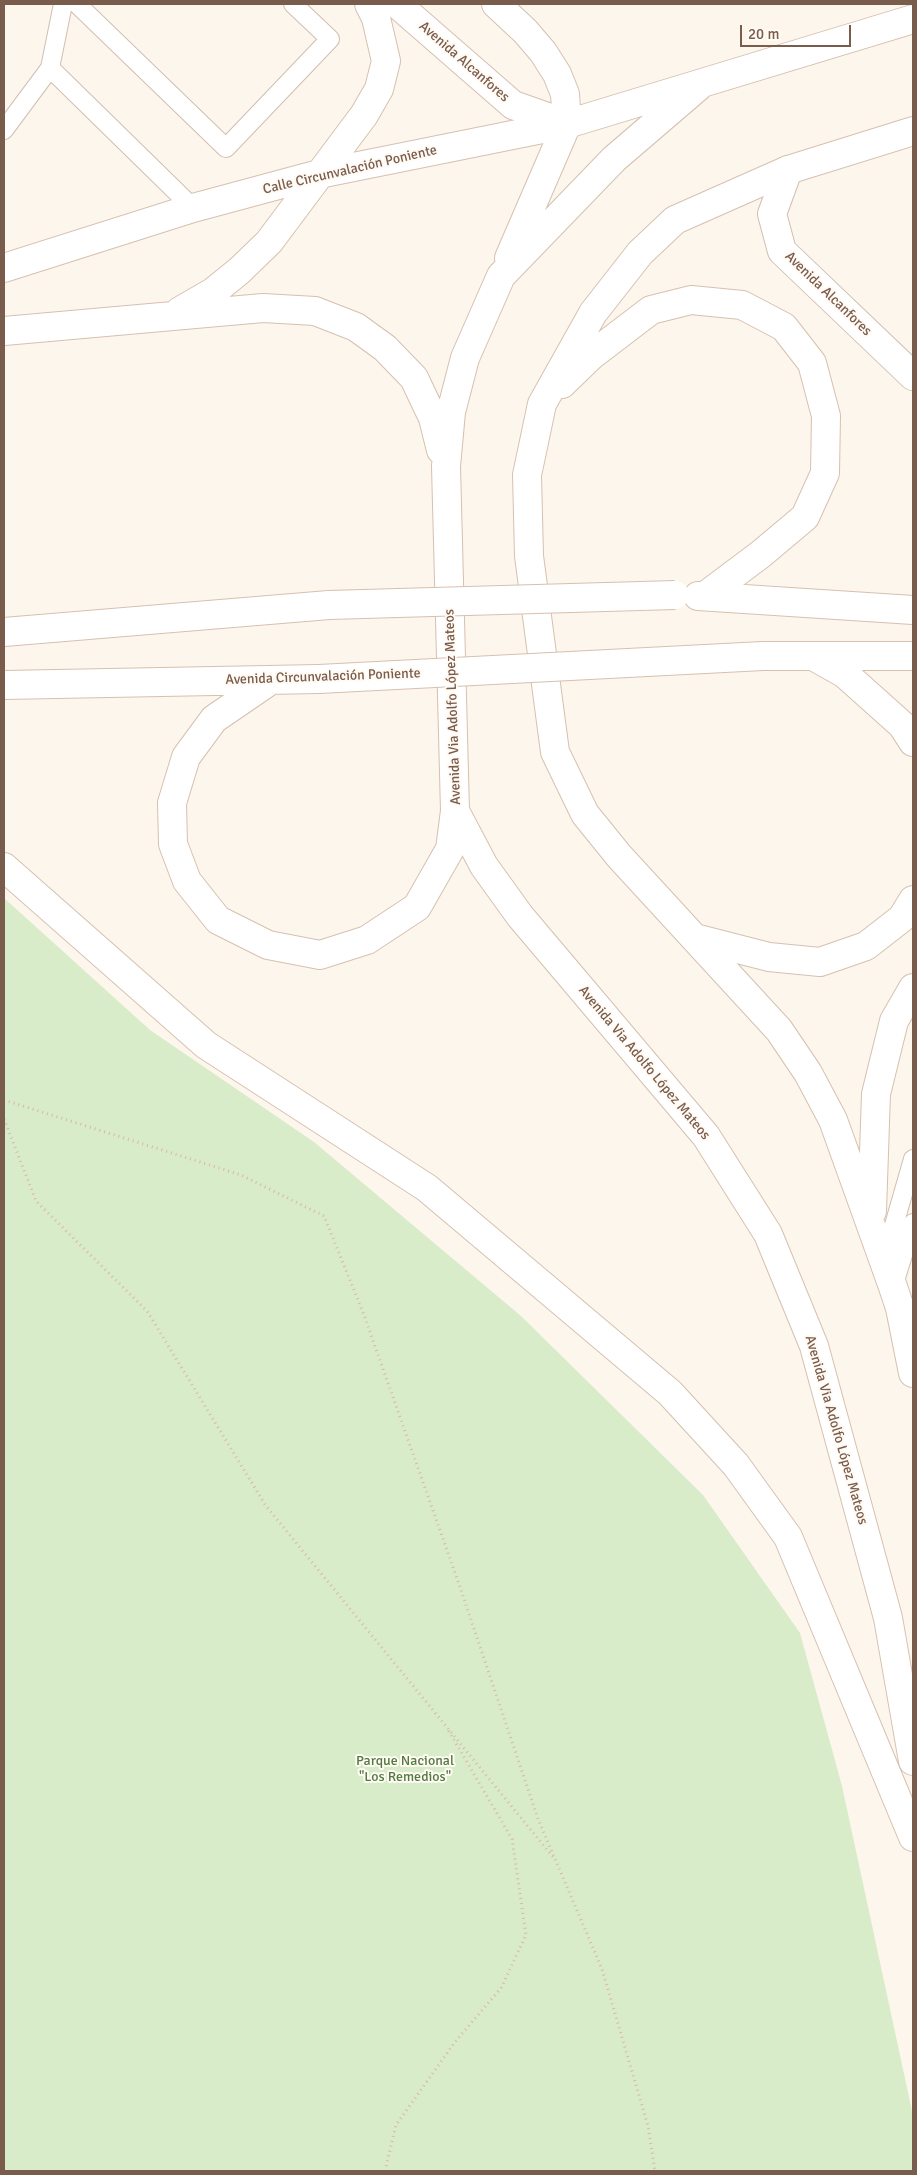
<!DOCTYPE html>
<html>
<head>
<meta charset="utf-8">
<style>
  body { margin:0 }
  #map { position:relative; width:917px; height:2175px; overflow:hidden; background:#fdf6ec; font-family:Signika,sans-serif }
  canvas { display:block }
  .frame { position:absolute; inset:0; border:5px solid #7a5c4d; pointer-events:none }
  .scale { position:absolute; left:740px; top:25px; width:111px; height:22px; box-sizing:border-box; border:2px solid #7a5c4d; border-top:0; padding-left:6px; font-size:15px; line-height:18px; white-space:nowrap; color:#7a5c4d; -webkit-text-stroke:4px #fffaf3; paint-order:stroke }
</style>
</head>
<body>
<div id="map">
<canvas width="917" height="2175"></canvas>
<div class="frame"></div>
<div class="scale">20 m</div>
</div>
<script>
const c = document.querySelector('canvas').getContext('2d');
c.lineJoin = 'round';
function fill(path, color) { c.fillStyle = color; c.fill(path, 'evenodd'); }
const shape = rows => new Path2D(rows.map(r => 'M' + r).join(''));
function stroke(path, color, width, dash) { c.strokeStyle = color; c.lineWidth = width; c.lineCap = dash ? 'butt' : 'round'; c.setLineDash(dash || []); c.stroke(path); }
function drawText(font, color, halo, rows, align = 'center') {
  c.font = font + ' Signika,sans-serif'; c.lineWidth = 4; c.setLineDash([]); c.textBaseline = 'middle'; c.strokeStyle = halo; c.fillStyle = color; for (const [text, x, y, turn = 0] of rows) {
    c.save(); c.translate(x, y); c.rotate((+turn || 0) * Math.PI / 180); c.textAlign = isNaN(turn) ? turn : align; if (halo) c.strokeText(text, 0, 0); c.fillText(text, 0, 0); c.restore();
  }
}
const green = shape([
  [4,898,150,1030,314,1142,521,1316,703,1495,800,1633,842,1786,912,2111,913,2171,4,2171]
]);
const path = shape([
  [4,1100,241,1175,324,1216,364,1315,460,1587,538,1819,602,1969,648,2126,655,2171],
  [4,1119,36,1201,147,1311,266,1506,553,1857],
  [385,2171,396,2125,455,2042,501,1988,526,1935,512,1839,447,1728]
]);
const service = shape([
  [77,4,226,148,330,39,293,4],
  [50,68,193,208],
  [4,130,50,68,63,4],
  [884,1260,913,1159],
  [893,1287,913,1223]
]);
const minor = shape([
  [788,170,772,214,782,251,913,376]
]);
const secondary = shape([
  [397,4,513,105,567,124],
  [496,4,525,31,543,52,557,74,565,94,567,124,509,258],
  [699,86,614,159,501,276,465,358,451,412,446,466,455,811,484,866,520,916,706,1136,768,1234,814,1346,888,1618,913,1761],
  [913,131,788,170,675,220,640,253,593,313,542,404,527,475,529,556,555,752,585,814,619,856,779,1030,808,1073,833,1120,893,1287,900,1308,913,1373],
  [4,268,193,208,319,174,567,124,913,19],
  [180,311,213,292,239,271,269,242,364,115,379,89,386,61,376,18,369,4],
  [4,331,263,308,315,311,356,327,385,348,414,378,433,418,441,450],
  [562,384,592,355,651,310,691,300,742,305,784,327,812,363,826,416,825,473,805,517,761,554,705,596],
  [698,596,913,610],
  [4,632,329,605],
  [763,656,913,656],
  [813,656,845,674,902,725,913,742],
  [271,680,214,719,186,757,172,803,173,844,187,881,218,920,268,945,320,955,367,940,417,907,450,849,455,811],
  [4,685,319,679],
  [4,867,206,1045,427,1188,670,1393,736,1465,788,1537,913,1837],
  [695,938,769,957,820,962,866,946,902,918,913,900],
  [872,1211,876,1094,894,1021,913,988]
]);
const secondaryBridge = shape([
  [329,605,675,595],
  [319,679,763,656]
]);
const streetNames = [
  ["Avenida Alcanfores",464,62,41],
  ["Calle Circunvalación Poniente",350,170,-13],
  ["Avenida Alcanfores",828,294,44],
  ["Avenida Circunvalación Poniente",323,677,-2],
  ["Avenida Via Adolfo López Mateos",453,707,-92],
  ["Avenida Via Adolfo López Mateos",644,1063,50],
  ["Avenida Via Adolfo López Mateos",836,1430,74]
];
const parkNames = [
  ["Parque Nacional",405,1761],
  ["\"Los Remedios\"",405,1777]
];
fill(green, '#d8ecc9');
stroke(service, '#d1beb0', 20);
stroke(minor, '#d1beb0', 30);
stroke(secondary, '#d6c0b0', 30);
stroke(path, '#d9b8a5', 3, [1, 4]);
stroke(service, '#fff', 18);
stroke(minor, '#fff', 28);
stroke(secondary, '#fff', 28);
stroke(secondaryBridge, '#d6c0b0', 30, []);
stroke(secondaryBridge, '#fff', 28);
drawText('14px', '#7a5c4d', '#fffaf3', streetNames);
drawText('14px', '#537a41', '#fffaf3', parkNames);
</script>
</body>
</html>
